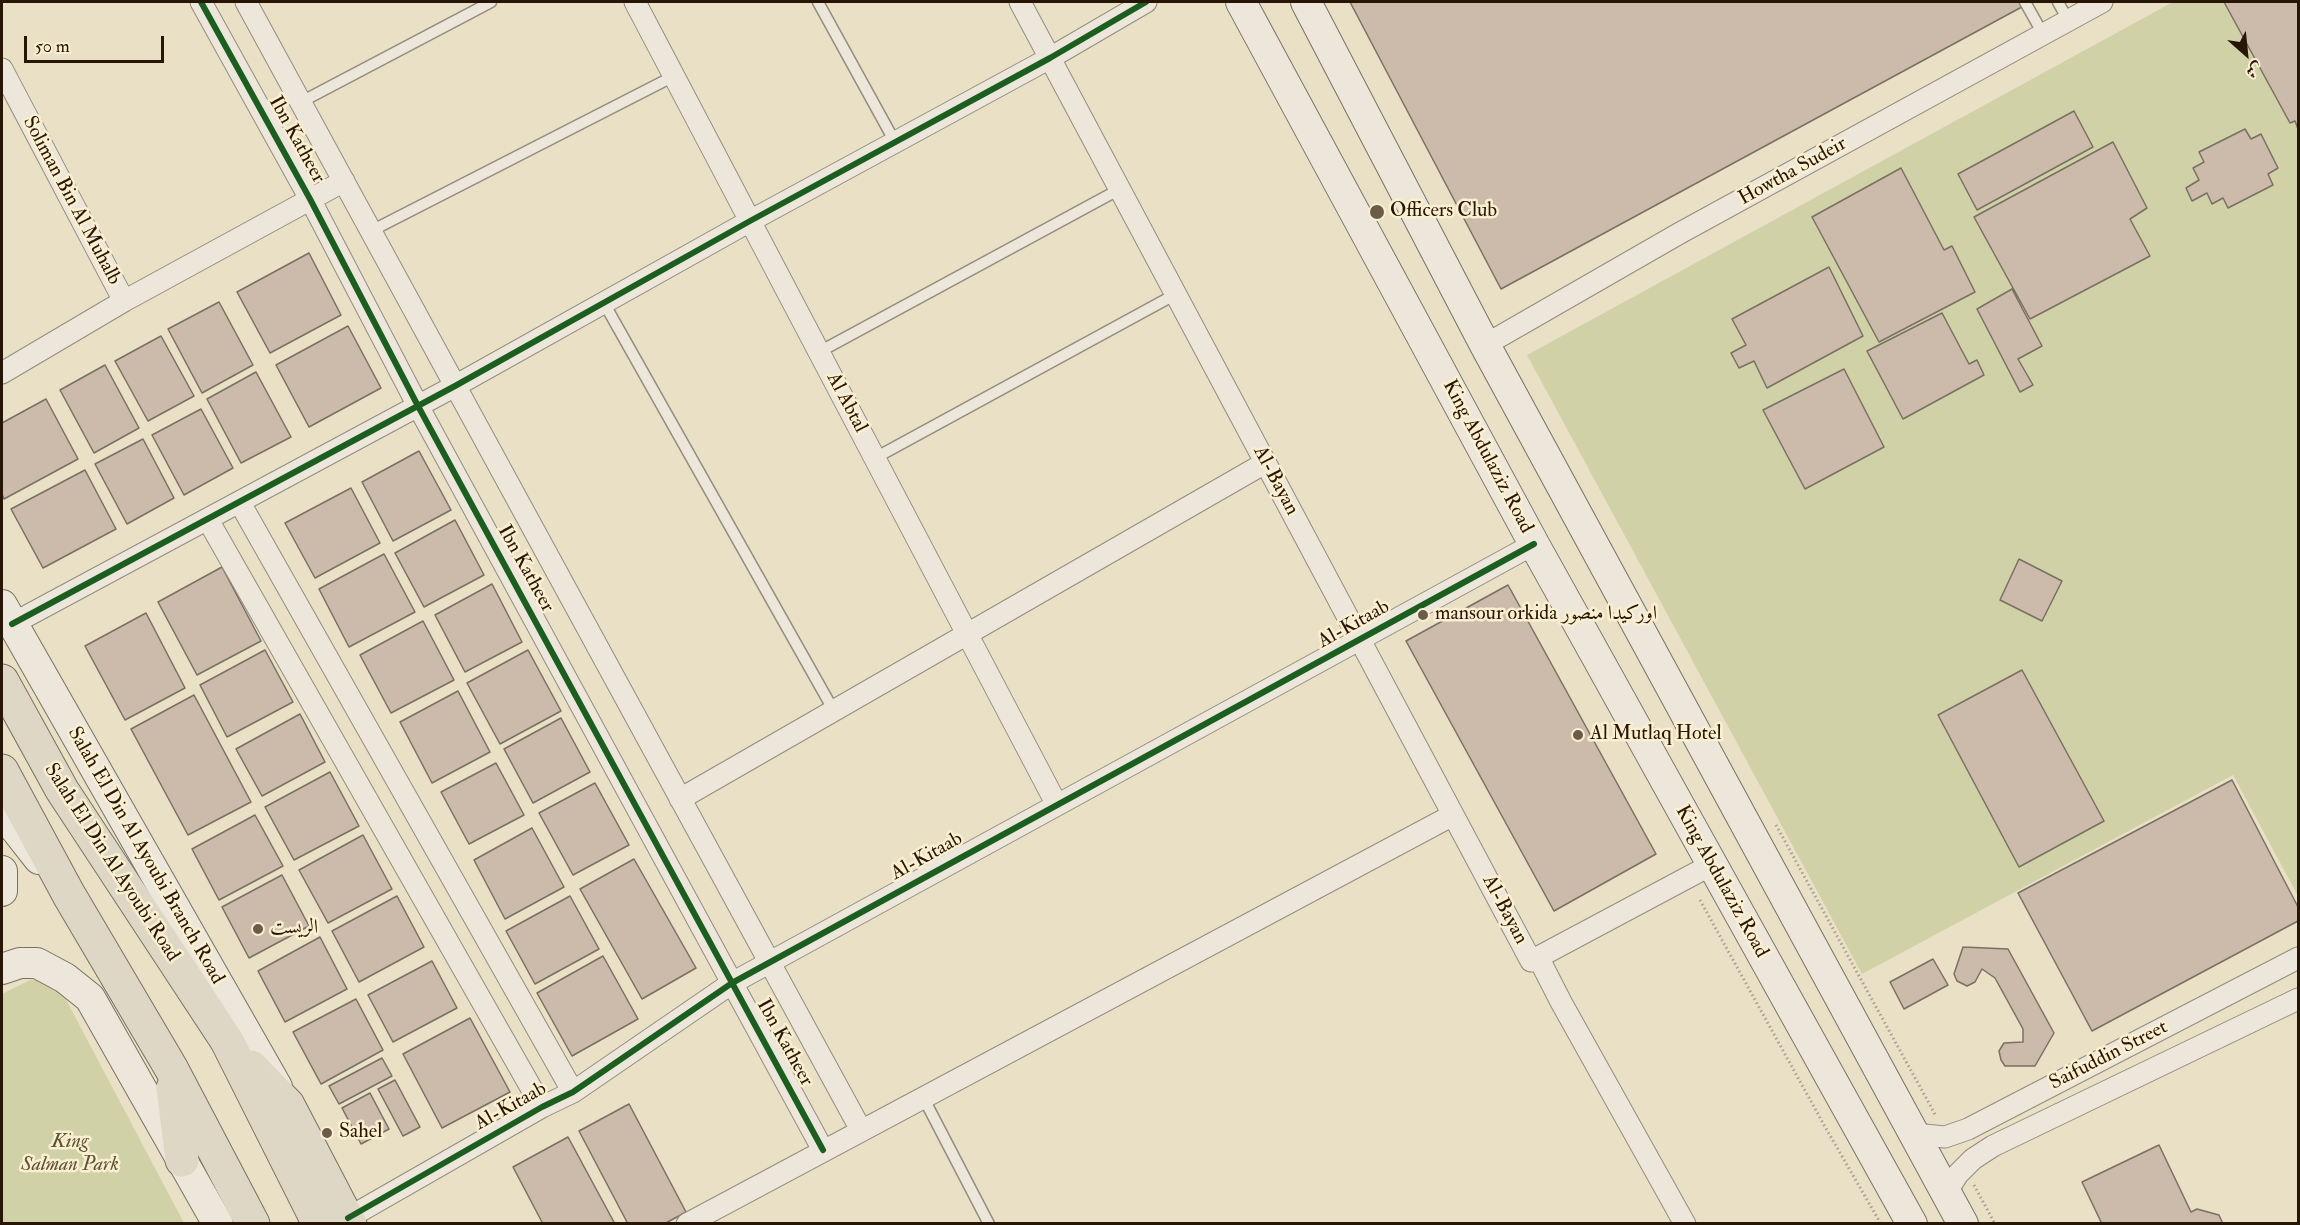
<!DOCTYPE html>
<html>
<head>
<meta charset="utf-8">
<style>
  body { margin:0 }
  #map { position:relative; width:2300px; height:1225px; overflow:hidden; background:#e9e0c6; font-family:"IM FELL Double Pica",Amiri,serif }
  canvas { display:block }
  .frame { position:absolute; inset:0; border:3px solid #271505; pointer-events:none }
  .north { position:absolute; left:2216px; top:24px; width:60px; height:60px; -webkit-text-stroke:4px #faefd0; paint-order:stroke; rotate:153deg; font-size:16px; font-weight:700; line-height:24px; text-align:center; color:#271505 }
  .north::after { content:''; display:block; margin:auto; width:21px; height:27px; background:#271505; clip-path:polygon(50% 0,100% 100%,50% 72%,0 100%) }
  .scale { position:absolute; left:24px; top:36px; width:140px; height:27px; box-sizing:border-box; border:3px solid #271505; border-top:0; padding-left:8px; font-size:18px; line-height:21px; white-space:nowrap; color:#271505; -webkit-text-stroke:4px #faefd0; paint-order:stroke }
</style>
</head>
<body>
<div id="map">
<canvas width="2300" height="1225"></canvas>
<div class="frame"></div>
<div class="north">ش</div>
<div class="scale">50 m</div>
</div>
<script>
const c = document.querySelector('canvas').getContext('2d');
c.lineJoin = 'round';
function fill(path, color) { c.fillStyle = color; c.fill(path, 'evenodd'); }
const shape = rows => new Path2D(rows.map(r => 'M' + r).join(''));
function stroke(path, color, width, dash) { c.strokeStyle = color; c.lineWidth = width; c.lineCap = dash ? 'butt' : 'round'; c.setLineDash(dash || []); c.stroke(path); }
function drawText(font, color, halo, rows, align = 'center') {
  c.font = font + ' "IM FELL Double Pica",Amiri,serif'; c.lineWidth = 5; c.setLineDash([]); c.textBaseline = 'middle'; c.strokeStyle = halo; c.fillStyle = color; for (const [text, x, y, turn = 0] of rows) {
    c.save(); c.translate(x, y); c.rotate((+turn || 0) * Math.PI / 180); c.textAlign = isNaN(turn) ? turn : align; if (halo) c.strokeText(text, 0, 0); c.fillText(text, 0, 0); c.restore();
  }
}
const green = shape([
  [2173,2,2298,2,2298,896,2233,775,1862,974,1527,355],
  [30,980,45,980,62,992,184,1223,2,1224,2,994]
]);
const building = shape([
  [1350,2,2031,2,1501,289,1350,2],
  [2224,2,2298,2,2298,129,2295,121,2290,123,2224,2],
  [2074,111,2093,147,1977,210,1958,174,2074,111],
  [2245,129,2251,139,2261,134,2278,168,2268,174,2273,185,2228,208,2223,198,2212,204,2207,193,2192,201,2186,188,2199,180,2193,168,2204,162,2199,152,2245,129],
  [2113,142,2147,208,2130,219,2150,256,2030,319,1974,217,2113,142],
  [1901,168,1944,250,1952,246,1975,292,1879,342,1812,217,1901,168],
  [309,253,341,315,270,353,237,292,309,253],
  [1829,267,1863,336,1767,388,1754,361,1739,368,1731,353,1746,345,1732,319,1829,267],
  [2012,289,2042,346,2018,359,2033,385,2020,392,1977,309,2012,289],
  [219,302,253,365,202,393,168,329,219,302],
  [1942,313,1969,364,1977,360,1984,375,1903,419,1867,351,1942,313],
  [348,326,381,388,309,427,276,365,348,326],
  [161,336,194,396,148,421,115,361,161,336],
  [105,365,139,428,94,453,60,390,105,365],
  [1844,369,1884,447,1805,489,1763,410,1844,369],
  [256,372,291,437,241,463,207,399,256,372],
  [46,399,78,459,4,499,2,494,2,423,46,399],
  [201,409,233,468,184,495,152,435,201,409],
  [143,439,174,498,127,524,95,464,143,439],
  [419,451,451,510,393,541,362,482,419,451],
  [85,470,116,529,43,568,11,509,85,470],
  [351,488,380,543,315,578,285,523,351,488],
  [455,520,484,575,424,607,395,553,455,520],
  [384,554,415,612,349,647,319,589,384,554],
  [2019,559,2062,581,2042,621,2000,600,2019,559],
  [222,567,261,641,197,675,158,602,222,567],
  [492,584,522,642,465,672,435,615,492,584],
  [1508,585,1656,854,1554,911,1406,641,1508,585],
  [146,613,185,688,125,720,85,646,146,613],
  [423,621,454,680,391,713,360,655,423,621],
  [265,650,293,702,227,737,200,685,265,650],
  [528,650,561,711,500,744,467,683,528,650],
  [2022,670,2104,821,2019,867,1938,715,2022,670],
  [458,691,490,752,432,783,400,722,458,691],
  [194,695,251,802,188,835,131,729,194,695],
  [300,714,325,762,262,796,236,749,300,714],
  [561,718,590,772,533,803,504,749,561,718],
  [496,763,524,815,469,844,441,792,496,763],
  [330,772,359,826,294,860,265,807,330,772],
  [2232,780,2298,907,2298,921,2092,1031,2018,893,2232,780],
  [595,783,629,845,573,875,539,813,595,783],
  [255,815,283,866,219,900,192,849,255,815],
  [532,828,564,887,505,919,474,860,532,828],
  [363,835,392,889,328,923,299,870,363,835],
  [634,859,696,968,642,999,580,889,634,859],
  [282,875,309,926,249,958,222,907,282,875],
  [397,896,424,947,359,982,332,931,397,896],
  [570,896,599,949,535,984,506,931,570,896],
  [320,937,347,989,285,1022,258,971,320,937],
  [1963,947,2008,949,2054,1033,2035,1066,2005,1066,2001,1060,1999,1051,2004,1043,2023,1042,2023,1029,1995,978,1982,969,1975,982,1967,986,1957,981,1954,974,1963,947],
  [603,956,638,1019,572,1056,537,993,603,956],
  [1933,959,1948,985,1904,1009,1890,982,1933,959],
  [432,961,457,1008,393,1042,368,995,432,961],
  [356,999,383,1050,321,1084,293,1032,356,999],
  [470,1018,510,1092,442,1128,403,1054,470,1018],
  [382,1058,392,1076,339,1104,329,1086,382,1058],
  [395,1080,420,1127,403,1136,378,1089,395,1080],
  [370,1093,389,1129,361,1144,342,1108,370,1093],
  [629,1104,686,1212,664,1224,628,1224,579,1131,629,1104],
  [568,1137,615,1224,543,1224,513,1167,568,1137],
  [2159,1145,2191,1212,2197,1209,2219,1215,2223,1224,2102,1224,2082,1182,2159,1145]
]);
const path = shape([
  [1776,825,1936,1116],
  [1700,900,1824,1125,1881,1224],
  [1974,1185,1995,1224]
]);
const lane = shape([
  [818,2,895,142],
  [2025,2,2043,34],
  [2058,2,2068,20],
  [301,102,491,2],
  [371,231,674,76],
  [604,303,834,711],
  [819,352,1120,189],
  [875,458,1176,294],
  [923,1097,989,1224]
]);
const street = shape([
  [201,2,310,199,418,406,823,1150],
  [246,2,861,1130],
  [635,2,1057,805],
  [1020,2,1531,961,1711,865],
  [2,69,124,301],
  [1485,345,1680,233,2102,2],
  [2,373,124,301,344,181],
  [240,503,573,1092],
  [208,520,542,1107],
  [12,624,455,386,750,221,1050,58,1146,2],
  [680,799,1265,463],
  [1538,957,1561,1002,1685,1224],
  [1914,1134,1945,1137,1968,1129,2298,958],
  [1946,1193,1958,1174,1973,1159,1993,1146,2298,999],
  [348,1218,542,1107,573,1092,732,983,1534,544],
  [687,1224,1453,815]
]);
const secondary = shape([
  [1241,2,1534,544,1912,1224],
  [1306,2,1485,345,1963,1224],
  [2,605,277,1087],
  [2,812,39,859],
  [2,871,2,891],
  [2,969,20,963,37,963,65,978,90,998,218,1224]
]);
const primary = shape([
  [2,681,62,790,227,1041,319,1224],
  [2,771,69,895,171,1068,253,1224],
  [251,1067,288,1105,350,1224],
  [173,1088,182,1160]
]);
const cycleway = shape([
  [201,2,310,199,418,406,823,1150],
  [12,624,455,386,750,221,1050,58,1146,2],
  [348,1218,542,1107,573,1092,732,983,1534,544]
]);
const markers = [
  [1377,212,8,"#6b5c49"],
  [1423,615,6,"#6b5c49"],
  [1578,735,6,"#6b5c49"],
  [258,929,6,"#6b5c49"],
  [327,1133,6,"#6b5c49"]
];
const streetNames = [
  ["Ibn Katheer",296,140,61],
  ["Howtha Sudeir",1793,172,-29],
  ["Soliman Bin Al Muhalb",71,201,62],
  ["Al Abtal",846,403,62],
  ["King Abdulaziz Road",1487,457,62],
  ["Al-Bayan",1275,481,62],
  ["Ibn Katheer",525,569,61],
  ["Al-Kitaab",1354,625,-29],
  ["Salah El Din Al Ayoubi Branch Road",145,856,60],
  ["Al-Kitaab",927,857,-29],
  ["Salah El Din Al Ayoubi Road",111,863,57],
  ["King Abdulaziz Road",1721,882,61],
  ["Al-Bayan",1504,910,62],
  ["Ibn Katheer",784,1043,61],
  ["Saifuddin Street",2109,1056,-27],
  ["Al-Kitaab",511,1107,-29]
];
const poiNames = [
  ["Officers Club",1390,212],
  ["mansour orkida اوركيدا منصور",1435,615],
  ["Al Mutlaq Hotel",1590,735],
  ["الريست",270,929],
  ["Sahel",339,1133]
];
const parkNames = [
  ["King",70,1143],
  ["Salman Park",70,1166]
];
fill(green, '#d1d1a7');
fill(building, '#ccbaab');
stroke(building, '#787162', 1.5);
stroke(lane, '#948c7c', 13);
stroke(street, '#948c7c', 23);
stroke(secondary, '#787162', 32);
stroke(primary, '#787162', 35);
stroke(path, '#a59f95', 3, [1.5, 3]);
stroke(lane, '#ece7da', 10);
stroke(street, '#ece7da', 21);
stroke(secondary, '#ece7da', 30);
stroke(primary, '#dfd7c5', 33);
stroke(cycleway, '#1b5e20', 6);
for (const [x, y, r, color] of markers) { const dot = new Path2D(); dot.arc(x, y, r, 0, 2 * Math.PI); c.fillStyle = color; c.fill(dot); stroke(dot, '#faefd0', 2); }
drawText('20px', '#271505', '#faefd0', streetNames);
drawText('20px', '#271505', '#faefd0', poiNames, 'left');
drawText('italic 20px', '#5c5335', '#faefd0', parkNames);
</script>
</body>
</html>
